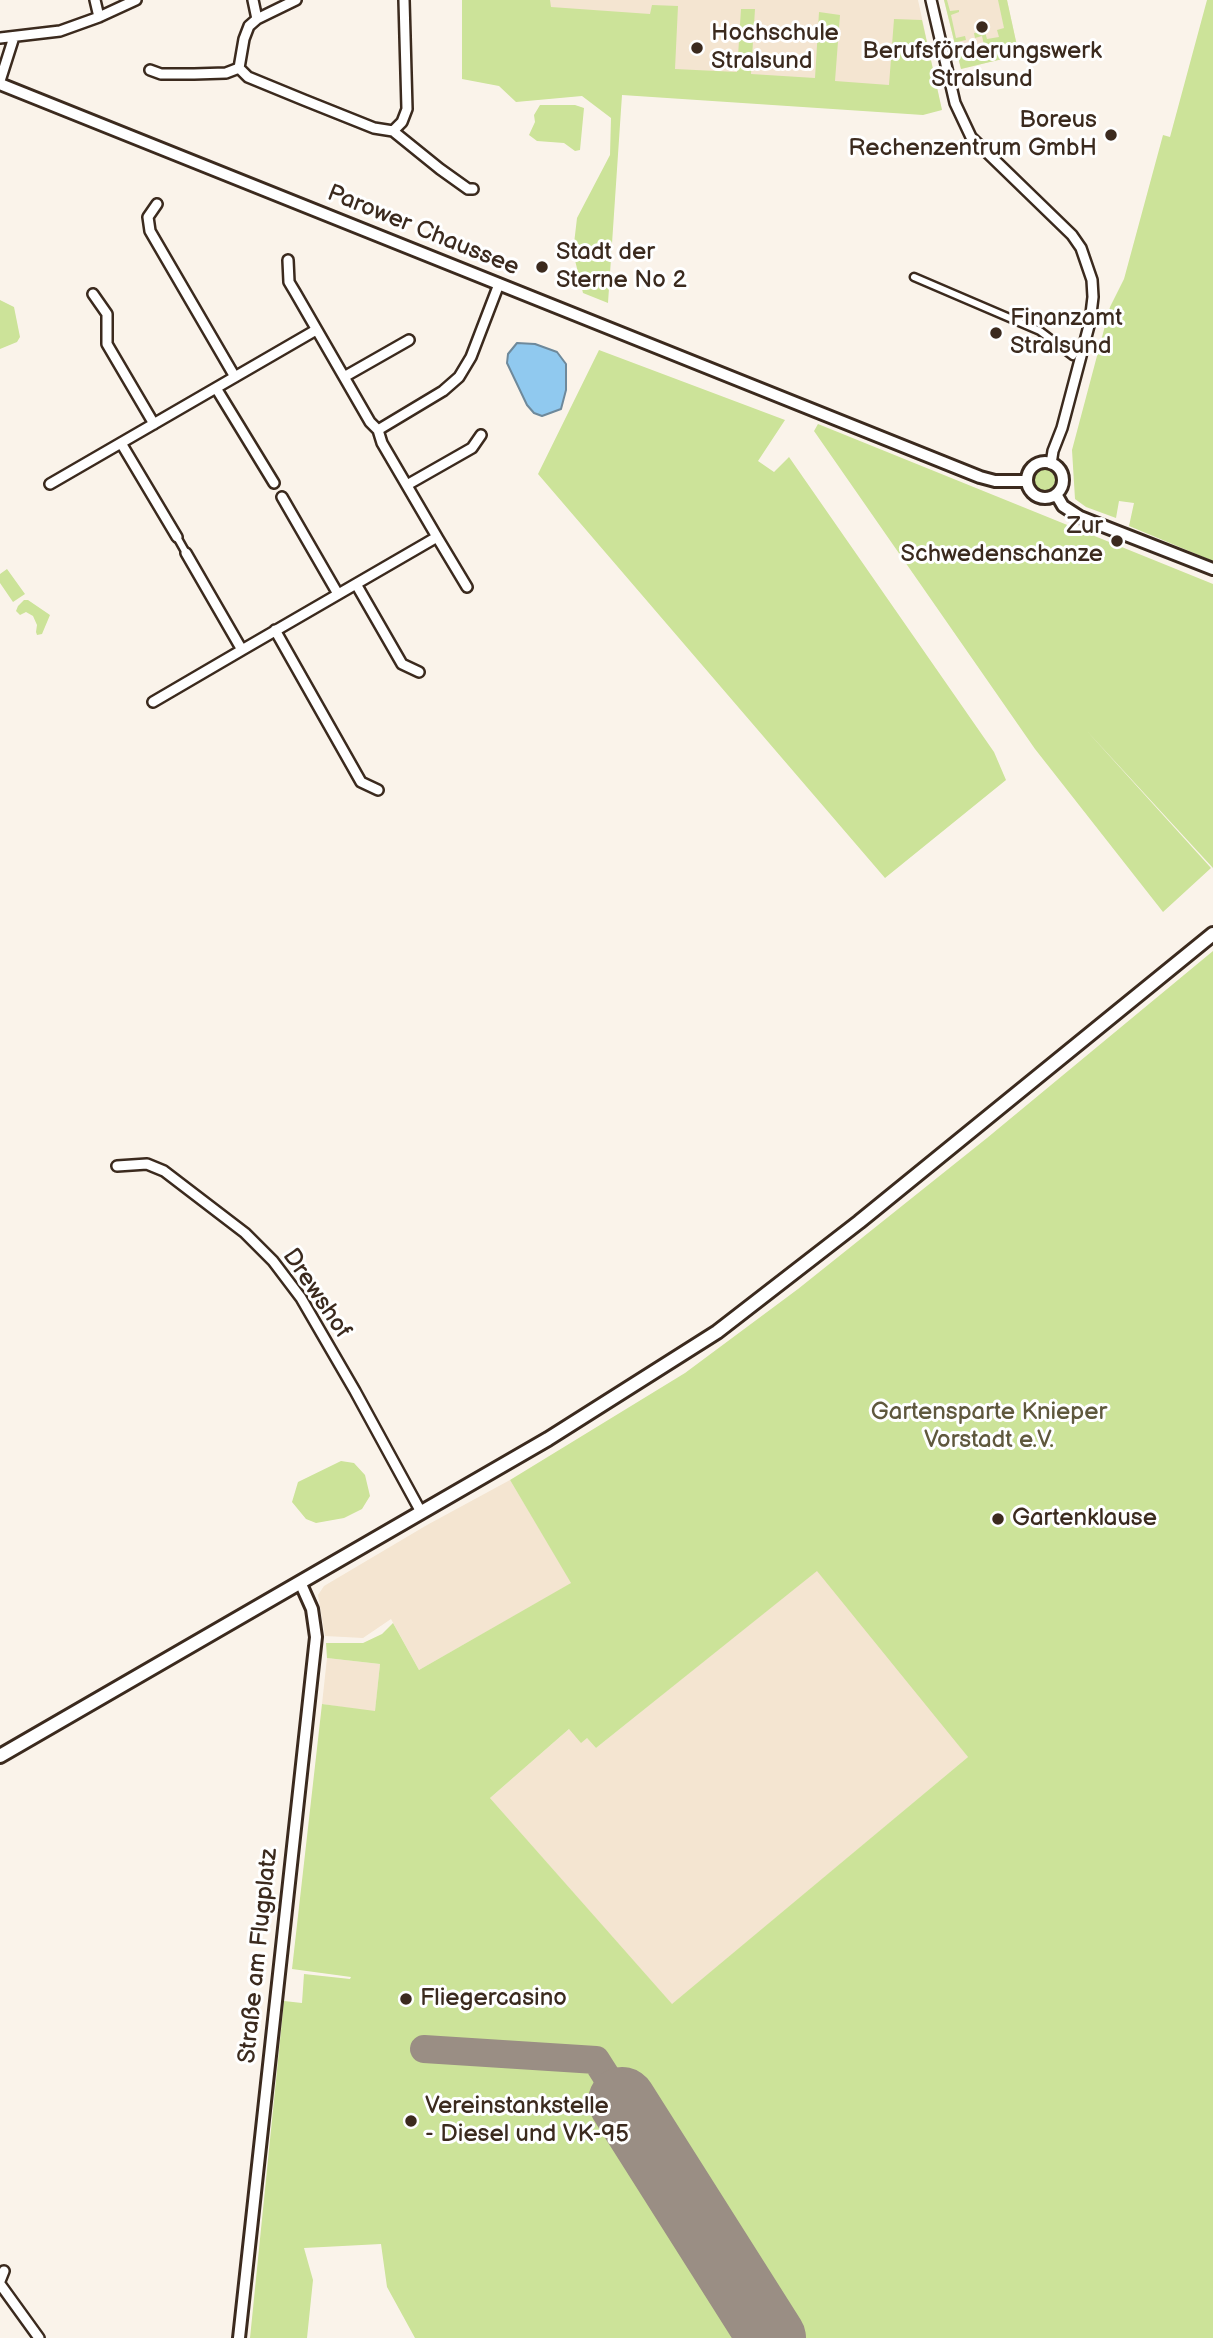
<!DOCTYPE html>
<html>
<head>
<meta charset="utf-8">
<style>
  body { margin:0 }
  canvas { display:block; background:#faf3ea }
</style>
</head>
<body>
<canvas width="1213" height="2338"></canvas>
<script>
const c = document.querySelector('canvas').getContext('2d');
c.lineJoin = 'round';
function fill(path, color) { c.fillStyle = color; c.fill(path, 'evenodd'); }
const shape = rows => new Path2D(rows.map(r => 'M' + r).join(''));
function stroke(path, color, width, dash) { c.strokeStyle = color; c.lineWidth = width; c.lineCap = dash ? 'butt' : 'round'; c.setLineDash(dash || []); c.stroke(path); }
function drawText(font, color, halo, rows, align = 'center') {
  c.font = font + ' "Balsamiq Sans",sans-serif'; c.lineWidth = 6; c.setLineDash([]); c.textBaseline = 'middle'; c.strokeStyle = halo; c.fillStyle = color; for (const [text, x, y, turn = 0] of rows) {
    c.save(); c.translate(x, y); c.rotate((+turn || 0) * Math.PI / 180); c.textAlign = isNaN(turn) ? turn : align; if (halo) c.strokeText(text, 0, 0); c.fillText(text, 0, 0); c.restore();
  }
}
const built = shape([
  [465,0,918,0,942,110,466,76],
  [944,0,1007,0,1019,55,961,69],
  [510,1480,572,1583,419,1670,391,1619,363,1638,325,1636,318,1595,324,1586,427,1525],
  [817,1570,914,1685,968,1757,672,2005,490,1798,569,1729,587,1738,596,1748],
  [327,1658,380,1664,375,1712,322,1704]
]);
const green = shape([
  [462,0,550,0,551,7,650,14,652,5,678,6,675,69,737,72,741,9,755,9,751,74,815,78,819,12,840,15,835,81,889,85,894,19,922,20,942,110,923,115,622,95,608,303,583,293,573,252,577,218,610,155,611,118,582,96,516,102,499,86,462,79],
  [944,0,947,0,950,11,959,10,959,12,951,15,956,38,965,36,966,40,957,42,959,51,967,50,969,56,979,54,978,46,984,45,982,36,975,38,974,33,985,32,987,39,999,37,997,30,1004,28,998,0,1007,0,1019,55,961,69],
  [1207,0,1213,0,1213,561,1129,526,1134,503,1119,501,1116,518,1086,507,1075,499,1072,450,1110,307,1124,279,1163,135,1170,137],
  [540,105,575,105,584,108,580,150,575,151,564,143,537,141,529,135,535,122,534,115],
  [0,300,14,307,20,337,17,342,0,349],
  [599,350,785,420,758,461,774,472,789,457,994,752,1006,780,885,878,538,474],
  [818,424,1213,584,1213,868,1086,730,1211,868,1163,912,1035,749,814,431],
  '1033 480a11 11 0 1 1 22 0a11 11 0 1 1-22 0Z',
  [7,569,25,594,13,602,0,583,0,574],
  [24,600,28,600,50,615,42,634,37,635,36,632,37,625,33,616,26,612,20,615,16,611,18,606],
  [1213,951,1213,2338,415,2338,387,2287,381,2244,304,2248,313,2280,307,2338,250,2338,284,2001,302,2003,304,1974,350,1979,351,1977,292,1969,322,1704,375,1711,380,1664,327,1658,326,1643,363,1643,382,1634,393,1623,419,1670,571,1583,510,1480,685,1373,798,1289,987,1138],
  [817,1571,968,1757,672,2004,490,1798,569,1729,581,1743,587,1738,596,1748],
  [341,1461,354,1463,365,1475,370,1496,362,1509,344,1518,316,1523,306,1519,292,1502,298,1482]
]);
const water = shape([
  [517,343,535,344,557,352,566,364,566,390,561,409,542,416,534,413,527,405,507,363,508,354,517,343]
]);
const taxiway = shape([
  [424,2049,596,2060,622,2101]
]);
const runway = shape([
  [622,2101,772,2338]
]);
const pedestrian = shape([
  [914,277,1040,331,1073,356],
  [177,537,186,553]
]);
const minor = shape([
  [95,0,99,17],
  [253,0,257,19],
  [296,0,257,19,249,26,244,39,239,68,248,77,304,100,374,128,393,131,402,122,407,109,404,0],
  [931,0,955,103,971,137,1072,235,1081,248,1092,280,1093,297,1090,322,1062,428,1053,451,1051,464],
  [0,38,60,31,99,17,136,0],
  [150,70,161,74,194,74,226,73,239,68],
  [0,81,14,37],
  [393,131,440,169,468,189,473,189],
  [157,204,148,217,150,231,235,377],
  [93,294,107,314,107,344,154,424],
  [344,377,409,340],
  [216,388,274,483],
  [378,430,443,391,459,377,471,357,499,284],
  [121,443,177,537],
  [50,484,316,330],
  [407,485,472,448,481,435],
  [282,497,338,594],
  [437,537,467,587],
  [186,553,242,650,437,537,382,443,378,430,370,422,295,292,289,282,288,260],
  [356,584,402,664,419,672],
  [275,630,361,782,378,790],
  [153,702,242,650],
  [117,1166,147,1164,164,1171,245,1233,273,1261,301,1298,355,1391,421,1512],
  [0,2281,4,2271],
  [0,2284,39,2338]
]);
const tertiary = shape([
  [0,84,980,477,995,481,1027,481],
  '1027 480a18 18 0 1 1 36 0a18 18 0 1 1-36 0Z',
  [1056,494,1063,506,1080,517,1213,569],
  [239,2338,316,1637,312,1609,300,1582]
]);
const secondary = shape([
  [0,1756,548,1439,717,1332,859,1222,1213,934]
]);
const markers = [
  [982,27,7,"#3b2a1e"],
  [697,48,7,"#3b2a1e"],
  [1111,135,7,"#3b2a1e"],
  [542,267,7,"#3b2a1e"],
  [996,333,7,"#3b2a1e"],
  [1117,541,7,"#3b2a1e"],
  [998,1519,7,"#3b2a1e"],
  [406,1999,7,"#3b2a1e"],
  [411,2121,7,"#3b2a1e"]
];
const poiNames = [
  ["Hochschule",711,34],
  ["Stralsund",711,62],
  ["Berufsförderungswerk",982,52,"center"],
  ["Stralsund",982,80,"center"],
  ["Boreus",1097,121,"right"],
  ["Rechenzentrum GmbH",1097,149,"right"],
  ["Stadt der",556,253],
  ["Sterne No 2",556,281],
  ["Finanzamt",1010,319],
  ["Stralsund",1010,347],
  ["Zur",1103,527,"right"],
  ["Schwedenschanze",1103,555,"right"],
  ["Gartenklause",1012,1519],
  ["Fliegercasino",420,1999],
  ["Vereinstankstelle",425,2107],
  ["- Diesel und VK-95",425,2135]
];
const streetNames = [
  ["Parower Chaussee",423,231,22],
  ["Drewshof",316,1294,56],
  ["Straße am Flugplatz",259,1956,-84]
];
const parkNames = [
  ["Gartensparte Knieper",989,1413],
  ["Vorstadt e.V.",989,1441]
];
fill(built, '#f4e5d1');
fill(green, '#cce399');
fill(water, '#90c9ef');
stroke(water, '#6e899b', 2);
stroke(taxiway, '#9a8e84', 28);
stroke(runway, '#9a8e84', 68);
stroke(pedestrian, '#3b2a1e', 11);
stroke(minor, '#3b2a1e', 14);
stroke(tertiary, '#3b2a1e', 16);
stroke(secondary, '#3b2a1e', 18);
stroke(pedestrian, '#fff', 6);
stroke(minor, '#fff', 9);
stroke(tertiary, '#fff', 10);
stroke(secondary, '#fff', 12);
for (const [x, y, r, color] of markers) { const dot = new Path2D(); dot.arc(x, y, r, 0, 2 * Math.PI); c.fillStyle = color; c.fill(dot); stroke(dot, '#fff', 2.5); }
drawText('24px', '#3b2a1e', '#fff', poiNames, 'left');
drawText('24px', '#3b2a1e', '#fff', streetNames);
drawText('24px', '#5f583d', '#fff', parkNames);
</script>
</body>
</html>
